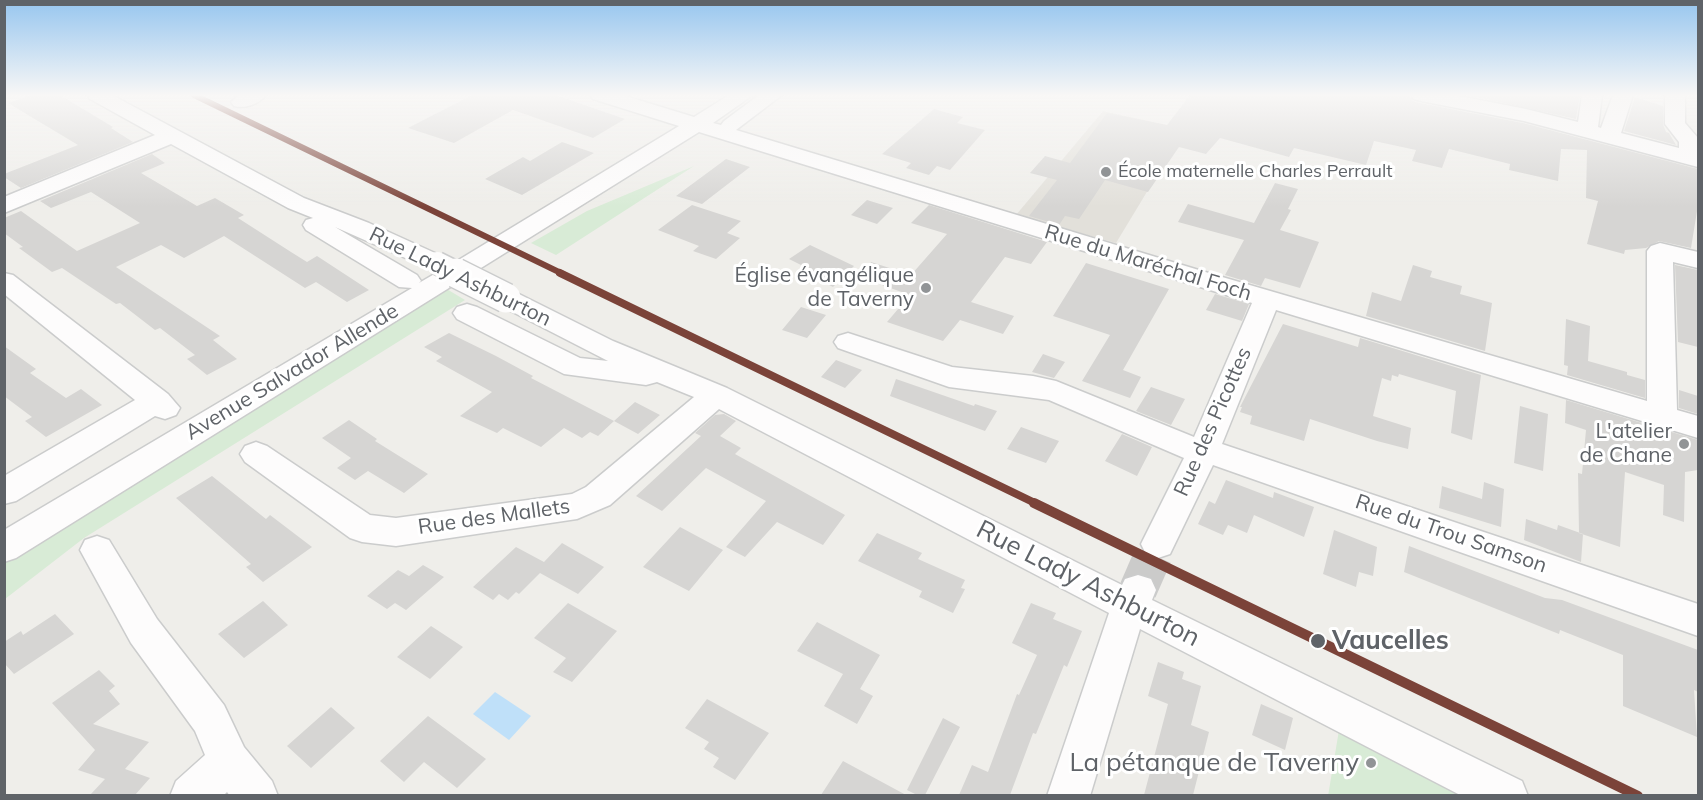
<!DOCTYPE html>
<meta charset="utf-8">
<style>
body{margin:0}
#map{position:relative;width:1703px;height:800px;overflow:hidden;background:#efeeea;font-family:Mulish,sans-serif}
canvas{display:block}
.frame{position:absolute;inset:0;border:6px solid #5f6368;pointer-events:none}
</style>
<div id="map">
<canvas width="1703" height="800"></canvas>
<div class="frame"></div>
</div>
<script>
const context = document.querySelector('canvas').getContext('2d');
context.lineJoin = 'round';
function paint(path, color) { context.fillStyle = color; context.fill(path, 'evenodd'); }
function trace(path, color, width, dash) { context.strokeStyle = color; context.lineWidth = width; context.lineCap = dash ? 'butt' : 'round'; context.setLineDash(dash || []); context.stroke(path); }
function label(font, color, halo, rows, align = 'center') {
  context.font = font + ' Mulish,sans-serif'; context.lineWidth = 6; context.setLineDash([]); context.textBaseline = 'middle'; context.strokeStyle = halo; context.fillStyle = color; for (const [text, x, y, turn = 0] of rows) {
    context.save(); context.translate(x, y); context.rotate((+turn || 0) * Math.PI / 180); context.textAlign = isNaN(turn) ? turn : align; if (halo) context.strokeText(text, 0, 0); context.fillText(text, 0, 0); context.restore();
  }
}
const education = new Path2D(`
 M1103,111L1185,129L1116,243L1016,215Z`);
const green = new Path2D(`
 M694,166L556,255L531,243L587,211Z
 M445,288L465,300L84,538L5,599V560Z
 M1339,730L1479,796H1328Z`);
const water = new Path2D(`
 M495,692L531,716L509,740L473,714Z`);
const building = new Path2D(`
 M32,95H60L113,127L111,128L133,142L21,188L4,177V174L78,145L8,103Z
 M472,95H556L625,119L593,138L513,110L454,143L408,128Z
 M1190,95H1409L1413,101L1420,103L1523,123L1698,169V205L1691,248L1659,241L1646,248L1625,250L1624,254L1587,244L1598,201L1586,198L1587,150L1561,149L1558,181L1509,170L1510,164L1449,149L1442,168L1412,161L1416,150L1374,141L1366,165L1294,148L1289,157L1220,138L1206,154L1179,147L1148,192L1105,180L1079,219L1065,216L1059,225L1029,216L1057,180L1030,173L1045,156L1070,163L1107,113L1167,125Z
 M1467,95H1580L1576,119Z
 M1635,97L1663,106V124L1666,132L1669,133L1676,145L1624,131Z
 M934,109L963,117L957,123L985,130L950,170L937,166L929,175L906,168L911,163L882,154Z
 M562,142L594,153L522,195L485,179L523,157L530,161Z
 M152,154L165,163L141,173L197,206L215,198L244,215L238,218L291,252L307,262L317,256L369,290L347,302L316,282L305,288L224,236L184,258L161,245L116,267L220,336L213,340L237,359L207,375L187,359L195,355L160,328L155,330L120,303L116,304L62,268L52,272L19,248L23,247L4,233V218L21,211L77,251L140,223L91,192L51,208L40,201Z
 M726,159L750,167L702,204L676,196Z
 M1275,183L1298,189L1288,209L1291,210L1280,230L1319,242L1300,288L1265,278L1261,286L1225,275L1244,240L1178,222L1188,204L1254,223Z
 M867,200L893,208L877,224L851,215Z
 M692,205L741,221L727,233L740,238L716,259L693,251L699,246L658,230Z
 M929,205L1047,242L1031,264L1005,257L971,302L1014,316L1003,334L960,320L943,341L887,322L910,295L865,279L871,262L911,275L947,234L911,223Z
 M810,245L854,266L833,287L803,271L807,268L789,259Z
 M1086,263L1169,289L1123,370L1141,377L1130,398L1082,381L1110,335L1053,316Z
 M1413,265L1432,271L1430,277L1462,286L1460,294L1492,303L1485,351L1366,316L1372,292L1401,301Z
 M1675,265L1698,270V347L1678,342Z
 M1215,294L1249,304L1242,321L1206,310Z
 M801,307L826,315L807,338L782,330Z
 M1566,319L1590,326L1588,361L1627,372V375L1645,380V398L1567,375L1568,366L1564,365Z
 M1283,324L1358,347L1360,338L1481,375L1472,440L1451,433L1456,391L1399,374L1398,377L1392,375L1391,381L1382,378L1373,416L1411,428L1408,449L1377,441L1310,419L1304,441L1250,424L1252,416L1240,412L1242,407H1240Z
 M449,333L496,356L533,376L531,378L614,421L598,436L590,432L582,438L564,428L541,447L503,428L497,433L460,416L492,392L436,361L442,357L424,347Z
 M4,346L36,369L30,373L66,398L81,389L102,405L46,437L25,421L32,417L4,396Z
 M1043,354L1065,362L1054,378L1032,372Z
 M836,360L862,370L845,388L821,377Z
 M896,379L974,406L975,404L997,411L985,431L890,396Z
 M1151,387L1185,399L1171,425L1136,411Z
 M1679,390L1698,396V414L1679,408Z
 M1566,400L1698,440V470L1685,472L1684,522L1663,515L1664,485L1625,472L1620,547L1579,533L1578,473L1582,474L1586,430L1565,423Z
 M635,402L660,415L638,434L614,421Z
 M1520,406L1548,414L1543,471L1514,463Z
 M724,414L736,421L720,436L741,448L735,454L845,515L823,545L777,522L745,557L726,547L766,501L706,468L662,511L636,496L701,436L695,433L715,415Z
 M349,420L377,439L375,441L428,474L404,493L368,471L355,480L337,468L351,458L322,438Z
 M1021,427L1059,441L1046,463L1007,449Z
 M1122,434L1152,447L1137,476L1105,461Z
 M212,476L266,519L270,515L312,547L263,582L246,567L251,564L176,498Z
 M1226,480L1273,498L1274,492L1314,507L1304,537L1254,515L1247,533L1228,525L1223,535L1198,524L1209,501L1215,504Z
 M1484,482L1504,489L1501,527L1439,508L1442,486L1482,499Z
 M1526,519L1557,530L1558,525L1583,534L1581,562L1524,540Z
 M680,527L723,550L689,591L643,567Z
 M1334,530L1377,547L1373,576L1359,572L1356,587L1323,574Z
 M877,533L922,553L918,559L965,580L961,588L965,589L953,613L919,597L922,591L858,561Z
 M562,543L604,567L578,594L540,573L519,594L516,592L508,600L499,594L493,600L473,587L516,547L544,562Z
 M1409,546L1545,598L1562,600L1698,650V692L1694,690L1697,737L1623,706V655L1560,630L1559,634L1404,572Z
 M423,565L444,577L406,610L395,603L387,609L367,596L398,570L409,576Z
 M263,601L288,625L244,658L218,634Z
 M568,603L617,631L572,682L553,672L566,658L534,638Z
 M1031,603L1056,613L1053,619L1082,631L1067,667L1064,665L1036,734L1033,733L1010,795H959L972,765L988,772L1017,694L1019,695L1037,655L1012,643Z
 M55,614L74,634L14,674L4,663V642L21,631L23,635Z
 M817,622L880,655L860,689L873,696L857,724L824,706L843,674L797,651Z
 M431,626L463,647L430,679L397,657Z
 M1158,662L1184,672L1182,679L1201,686L1191,725L1209,732L1193,795H1144L1168,704L1148,696Z
 M99,670L115,686L109,691L120,704L93,724L149,742L125,769L150,778L135,795H90L105,779L78,770L95,750L52,703Z
 M707,699L769,733L735,780L713,767L719,758L704,749L709,742L685,728Z
 M1261,704L1293,718L1285,750L1252,735Z
 M331,707L355,728L311,768L287,746Z
 M428,716L486,759L457,788L424,762L404,782L380,761Z
 M943,718L960,727L925,795H917L907,790Z
 M843,761L906,795H821Z`);
const minorTunnel = new Path2D(`
 M1138,590L1158,544`);
const minor = new Path2D(`
 M87,95H112L304,198L369,223L446,258L450,263L447,267L679,126L593,99L590,95H622L694,117L729,95H753L713,123L721,125L724,121L759,95H782L736,130L1212,274L1647,401V251L1651,246L1660,243L1698,252V268L1673,262L1677,410L1698,416V438L1276,310L1222,444L1698,604V636L1213,465L1170,554L1158,558L1146,554L1141,544L1184,458L1049,400L949,387L838,348L834,342L838,336L848,333L952,367L1033,376L1056,381L1194,437L1252,303L699,132L16,558L4,562V530L412,288L399,287L306,230L303,225L306,220L313,218L288,208L171,144L4,213V197L155,135L90,99ZM335,227L428,268L437,271L443,269L419,283L421,281L417,275Z
 M239,95H266C259,104 245,109 234,106L231,102Z
 M1411,95H1454L1526,109L1578,122L1582,95H1602L1598,127L1601,128L1613,95H1633L1621,133L1679,148V142L1665,124V95H1685V123L1698,138V167L1524,121L1421,101L1414,99Z
 M4,273L13,275L168,394L180,408L176,415L165,419L155,416L16,501L4,504V476L135,400L4,294Z
 M506,290L515,292L613,341L727,388L1122,585L1125,579L1138,575L1151,579L1156,590L1152,600L1522,781L1528,796H1462L1140,629L1090,796H1047L1109,613L719,409L610,505L577,519L396,546L362,542L350,538L245,462L240,454L245,446L256,442L267,446L370,515L396,518L572,494L586,487L694,397L657,382L646,385L564,374L457,319L453,313L457,307L467,304L477,307L580,358L608,361L497,304L493,298L497,292Z
 M97,536L109,540L157,619L224,705L244,747L272,781L278,796H230L227,792L223,796H170L176,781L205,755L195,731L131,643L80,550L85,540Z`);
const minorBridgeFar1 = new Path2D(`
 M437,263L459,274`);
const minorBridge = new Path2D(`
 M456,273L506,298`);
const rail1Far2 = new Path2D(`
 M194,95L563,274`);
const rail1Far1 = new Path2D(`
 M560,273L1037,504`);
const rail1 = new Path2D(`
 M1034,503L1638,796`);
const markers = [
 [1106,172,6,"#919496"],
 [926,288,6,"#919496"],
 [1684,444,6,"#919496"],
 [1318,641,8,"#5f6368"],
 [1371,763,6,"#919496"]
];
const farPoinames = [
 ["École maternelle Charles Perrault",1118,172]
];
const streetNames = [
 ["Rue du Maréchal Foch",1148,263,17],
 ["Rue Lady Ashburton",460,277,26],
 ["Avenue Salvador Allende",292,372,-31],
 ["Rue des Picottes",1213,422,-66],
 ["Rue des Mallets",494,517,-8],
 ["Rue du Trou Samson",1451,534,19]
];
const poiNames = [
 ["Église évangélique",914,276],
 ["de Taverny",914,300],
 ["L'atelier",1672,432],
 ["de Chane",1672,456]
];
const nearStreetnames = [
 ["Rue Lady Ashburton",1088,584,27]
];
const nearStopnames = [
 ["Vaucelles",1332,641]
];
const nearPoinames = [
 ["La pétanque de Taverny",1359,763]
];
paint(education, '#e2e0da');
paint(green, '#d8ebd6');
paint(water, '#bfe0f9');
paint(building, '#d6d5d3');
trace(minorTunnel, '#cbcbca', 38, [38, 19]);
trace(minor, '#cbcccc', 3);
paint(minor, '#fdfcfc');
trace(minorBridgeFar1, '#cbcccc', 25, []);
trace(minorBridge, '#cbcccc', 32, []);
trace(minorBridgeFar1, '#fdfcfc', 22);
trace(minorBridge, '#fdfcfc', 29);
trace(rail1Far2, '#7b4339', 6);
trace(rail1Far1, '#7b4339', 8);
trace(rail1, '#7b4339', 10);
const sky = context.createLinearGradient(0, 0, 0, 207);
sky.addColorStop(0, '#97c6ef');
sky.addColorStop(0.46, '#f8f7f6');
sky.addColorStop(1, '#f8f7f600');
context.fillStyle = sky;
context.fillRect(0, 0, 1703, 207);
for (const [x, y, r, color] of markers) { const dot = new Path2D(); dot.arc(x, y, r, 0, 2 * Math.PI); context.fillStyle = color; context.fill(dot); trace(dot, '#fff', 2); }
label('18px', '#5f6368', '#fff', farPoinames, 'left');
label('21px', '#5f6368', '#fff', streetNames);
label('21px', '#5f6368', '#fff', poiNames, 'right');
label('26px', '#5f6368', '#fff', nearStreetnames);
label('bold 26px', '#5f6368', '#fff', nearStopnames, 'left');
label('26px', '#5f6368', '#fff', nearPoinames, 'right');
</script>
